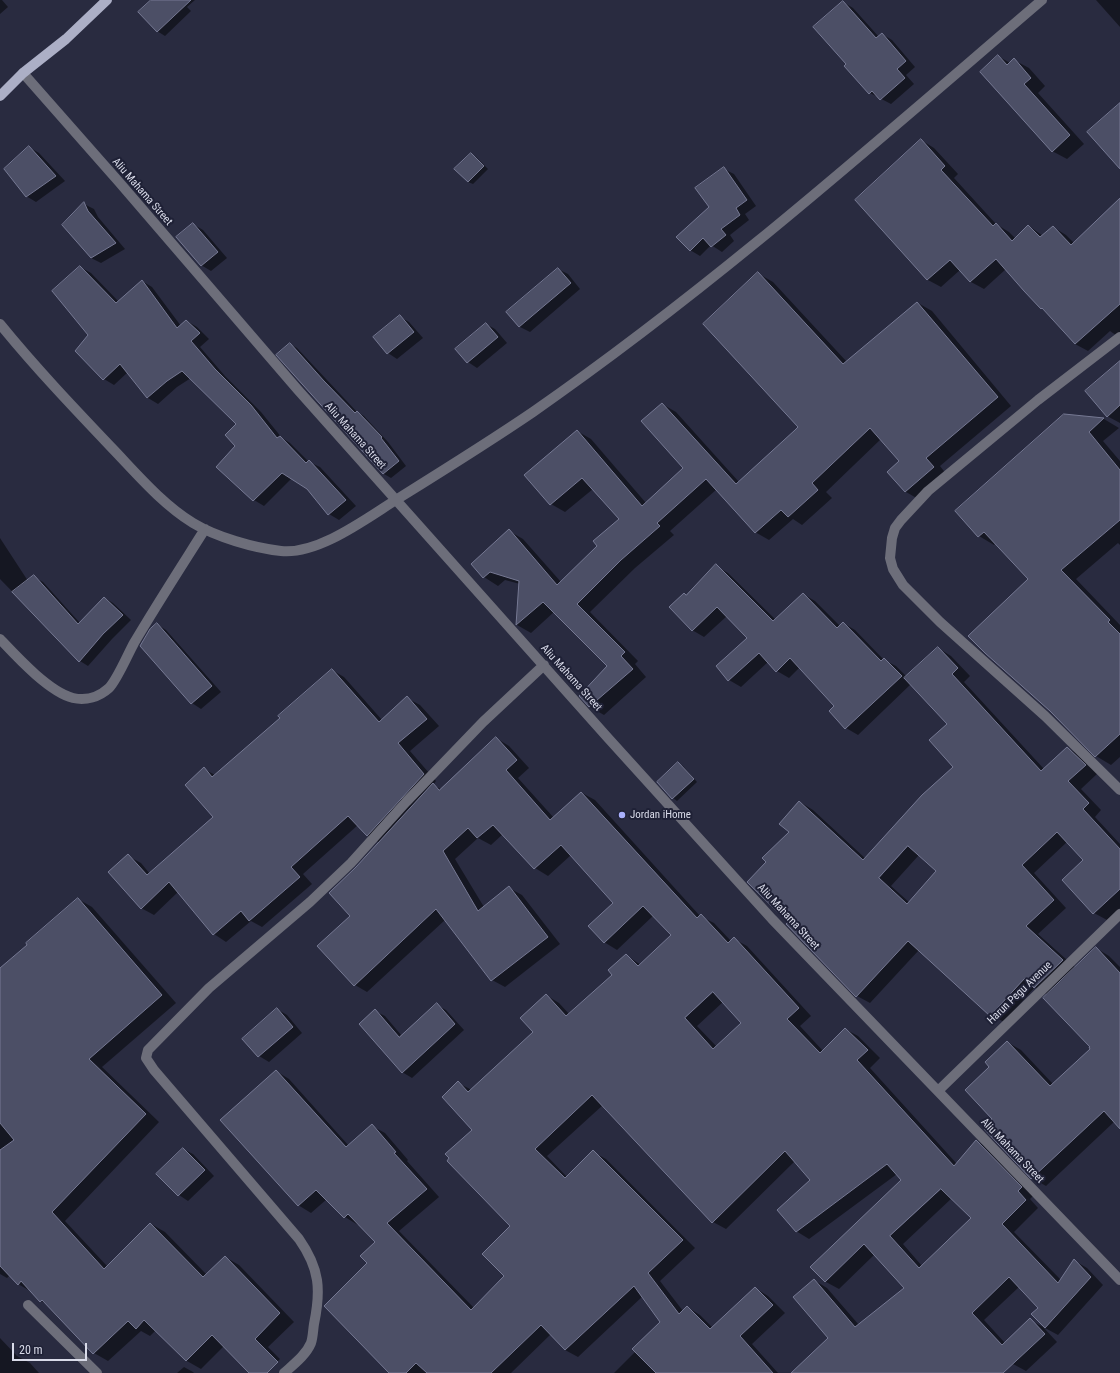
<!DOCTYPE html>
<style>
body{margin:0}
#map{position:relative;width:1120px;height:1373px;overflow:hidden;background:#292b40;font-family:"Roboto Condensed",sans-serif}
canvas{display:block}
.scale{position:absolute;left:12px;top:1343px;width:75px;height:18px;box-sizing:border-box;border:2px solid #d9dbe9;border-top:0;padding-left:5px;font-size:12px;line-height:14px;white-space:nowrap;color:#d9dbe9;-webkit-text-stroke:3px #1f2136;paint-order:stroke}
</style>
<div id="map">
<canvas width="1120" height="1373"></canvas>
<div class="scale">20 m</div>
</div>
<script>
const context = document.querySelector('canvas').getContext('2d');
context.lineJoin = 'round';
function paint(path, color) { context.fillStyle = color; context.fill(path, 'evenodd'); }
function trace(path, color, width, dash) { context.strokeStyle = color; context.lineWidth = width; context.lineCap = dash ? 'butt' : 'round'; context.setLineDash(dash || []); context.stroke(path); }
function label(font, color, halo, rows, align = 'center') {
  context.font = font + ' "Roboto Condensed",sans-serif'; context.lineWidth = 4; context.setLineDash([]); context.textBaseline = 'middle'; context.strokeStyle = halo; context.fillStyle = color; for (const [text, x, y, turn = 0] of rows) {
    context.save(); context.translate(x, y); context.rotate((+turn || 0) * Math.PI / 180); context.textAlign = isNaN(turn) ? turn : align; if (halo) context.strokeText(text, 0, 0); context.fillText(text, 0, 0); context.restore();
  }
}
const shadow = new Path2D(`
 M0,0H2L8,7L0,14Z
 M153,0H195L187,7L191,11L165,36L157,31Z
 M1096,0H1120V27Z
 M843,2L853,8L879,37L882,34L892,40L915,67L906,75L914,84L891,104L870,93Z
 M998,56L1010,63L1014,60L1029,68L1045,86L1038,93L1084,144L1067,159L1052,151Z
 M921,140L934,148L958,174L954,178L996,224L1009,232L1016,239L1029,226L1043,236L1053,227L1066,235L1074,243L1120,200V338L1110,331L1088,351L1075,344L1006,269L984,289L971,282L960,270L941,287L928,280L856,200Z
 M29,147L39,153L65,181L36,202L26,196Z
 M471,154L476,157L488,169L473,184L468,182Z
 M724,169L734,174L756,206L745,214L749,220L730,235L734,241L722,252L711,245L700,256L690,250L710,207Z
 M84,204L94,209L98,217L125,249L101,263L91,258Z
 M193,224L203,230L227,258L211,271L201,265Z
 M80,267L91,273L119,302L142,281L152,287L181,326L187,321L197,327L209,339L200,347L225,376L261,412L282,438L290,443L309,462L320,467L356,506L339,520L329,514L307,488L292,478L264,506L254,500L217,467L237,446V424L191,378L177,387L158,404L148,398L128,372L114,385L104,379L76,351L90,335Z
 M558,269L568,274L580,289L530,332L520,327L507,312Z
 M759,274L773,282L847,362L918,303L932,311L1011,406L940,466L947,475L920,500L906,492L888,472L900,461L881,439L826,492L832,498L802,525L793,519L769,540L755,532L717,489L670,531L674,535L635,568L590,612L638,661L635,664L646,677L604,715L590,707L581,696L608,666L554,612L531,633L517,625L520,584L505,580L498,586L484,577L472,564L509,531L523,539L561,582L599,546L620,519L593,489L565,512L551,504L526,475L577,431L591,439L646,503L685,468L662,404L676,412L739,482L800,427Z
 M400,317L409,322L423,338L397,359L388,353L375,338Z
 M486,324L495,329L507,343L477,368L468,362Z
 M290,344L297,348L357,412L364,416L388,442L406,466L391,478L384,474L278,355Z
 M1120,363V423L1107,416Z
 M1065,415L1104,419L1119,428L1103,441L1120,461V545L1118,543L1076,579L1120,625V757L1111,765L1096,756L1029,579L996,543L994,545L979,536Z
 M0,538L28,581L34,577L43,582L80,623L105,598L113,603L131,620L112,639L88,666L80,661L0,579Z
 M716,566L728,573L776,620L803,594L815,601L840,626L843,623L855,630L884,660L896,666L907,677L938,648L951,656L970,676L964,682L1044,769L1067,748L1080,755L1098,773L1081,789L1101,810L1095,817L1120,844V908L1107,920L1094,913L1084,860L1067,842L1034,873L1066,908L1038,934L1076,968L1096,948L1109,956L1120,967V1126L1115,1121L1046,1186L1032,1178L994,1119L990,1067L1007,1042L1021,1050L1053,1084L1092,1049L1048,995L1035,987L1004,1022L991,1015L919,950L870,1003L857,996L789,922L768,862L790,832L800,802L813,810L866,859L954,767L948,724L911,684L858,735L846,728L830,711L836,706L800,667L789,678L777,671L768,662L741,687L729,680L749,638L727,616L704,637L692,630L686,596ZM919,855L937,871L910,903L891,886Z
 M157,624L166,630L221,692L201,709L192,703L141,645Z
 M332,670L344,677L382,720L407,698L420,705L439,726L410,751L436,781L433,785L441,789L496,738L509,746L529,768L518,778L554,818L582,793L595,800L700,916L714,923L731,941L734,939L747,946L811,1016L800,1026L823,1051L845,1029L858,1036L880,1058L870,1068L957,1164L976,1141L989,1148L1034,1195L1030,1199L1038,1208L1014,1232L1061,1280L1075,1261L1087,1268L1103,1285L1058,1335L1045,1328L1039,1308L1019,1287L984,1320L1005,1343L1030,1320L1043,1327L1057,1342L1026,1371L1013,1364L1000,1373H793L830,1338L814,1280L827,1288L859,1325L906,1288L875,1254L839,1289L826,1282L812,1267L902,1180L897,1174L809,1239L796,1231L812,1181L795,1161L726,1229L713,1222L603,1105L547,1156L567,1177L593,1152L606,1159L695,1248L660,1281L683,1311L687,1307L700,1315L713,1328L755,1288L768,1296L785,1313L752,1344L778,1373H614L635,1352L632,1350L661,1322L643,1296L578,1357L565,1350L551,1334L511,1373H390L368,1263L376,1242L359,1224L358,1225L345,1217L327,1199L311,1213L298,1205L276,1071L289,1079L349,1146L372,1126L385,1133L408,1160L407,1161L439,1197L399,1231L474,1308L506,1276L511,1226L473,1130L458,1083L472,1090L535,1032L546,995L559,1003L570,1015L614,975L626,955L641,965L673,935L654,915L617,950L604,942L614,903L571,855L548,876L535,868L503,834L491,845L478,838L455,859L484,907L509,888L522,895L560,944L505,987L492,980L445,920L367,992L355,985L351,916L357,868L380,843L367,835L358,825L303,874L312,884L262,927L251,921L226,942L214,934L178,892L154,915L141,908L128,856L141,863L150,874L215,818L204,769L215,775L281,718ZM723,1002L743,1023L717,1047L697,1026ZM952,1198L972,1218L922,1266L903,1244Z
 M678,763L683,766L697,782L677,801L673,798Z
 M78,899L92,907L176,1003L102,1067L159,1122L65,1221L107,1266L151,1224L165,1232L207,1275L225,1257L239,1265L294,1322L268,1347L280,1359L266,1373H253L224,1346L201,1369L187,1361L156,1330L150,1336L141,1331L108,1361L94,1353L50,1306L41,1301L32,1292L18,1284L10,1275L7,1278L0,1274V970Z
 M437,1005L446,1010L464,1030L412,1078L402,1072L375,1011L385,1016L402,1036Z
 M277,1009L287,1015L302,1033L269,1062L259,1056L244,1039Z
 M183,1149L193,1154L214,1176L188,1201L179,1195L158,1174Z
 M0,1338L17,1356L30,1363L39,1373H0Z
 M184,1367L193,1372L194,1373H177Z`);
const building = new Path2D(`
 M151,0H191L157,32L138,12Z
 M843,1L876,38L882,33L906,61L897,69L905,78L880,100L872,91L869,94L844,66L846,64L813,27Z
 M998,55L1007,65L1014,58L1031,78L1024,84L1070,135L1052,152L980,72Z
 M1120,103V169L1087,132Z
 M921,139L945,166L941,170L993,226L996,223L1012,241L1028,225L1040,237L1053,226L1071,245L1120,198V304L1075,344L1042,308L1041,309L1024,291L996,259L970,282L950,260L927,280L855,200Z
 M29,146L56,176L26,197L4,169Z
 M471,153L484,166L468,182L454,169Z
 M724,167L747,200L736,208L740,215L721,229L726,235L711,247L703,238L690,251L676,237L709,207L695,188Z
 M84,202L88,211L116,243L91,258L62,225Z
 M193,223L218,252L201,266L176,237Z
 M80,266L116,303L142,280L177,328L186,320L200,333L191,341L215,369L251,405L277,438L280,436L306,463L309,460L346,500L328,515L307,489L282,473L253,501L216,467L235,446L225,435L236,424L182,371L167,381L147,398L120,364L103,380L75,351L88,335L52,291Z
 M558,268L571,283L519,327L506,312Z
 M758,272L843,364L917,302L998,397L926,458L934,467L905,492L887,472L899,461L870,428L812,483L818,490L788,517L781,510L755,533L706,479L657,523L660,526L621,560L577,604L625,652L621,656L633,669L589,707L579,696L607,666L543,602L516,625L519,581L490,572L483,578L471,564L509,529L557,585L597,546L593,541L619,519L582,478L550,505L524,475L577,430L642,506L683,468L641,421L662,403L736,484L795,430L798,427L703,324Z
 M400,315L414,332L387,354L373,337Z
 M486,323L498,337L467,363L455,349Z
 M290,343L324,381L355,413L357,411L382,437L381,438L399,461L383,474L276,355Z
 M1120,361V405L1107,417L1085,391Z
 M1064,414L1104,418L1089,432L1120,470V520L1061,570L1110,620L1108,622L1120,634V734L1095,757L1050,711L985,653L968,636L1028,579L984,532L978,537L955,511Z
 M716,564L773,621L803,593L837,628L843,622L881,661L884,658L902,676L845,729L829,711L834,706L790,658L776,672L759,653L728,681L716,666L747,638L717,607L692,631L669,607L684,593L686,595Z
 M34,575L78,624L104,597L123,615L103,634L79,662L12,592Z
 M157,623L212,686L191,704L140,646L150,629Z
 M938,647L958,668L952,674L1041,771L1067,747L1086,765L1068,781L1089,803L1083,809L1120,849V889L1093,914L1062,880L1083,860L1057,832L1022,865L1054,900L1026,926L1063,960L1034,988L1025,978L990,1016L908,941L856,997L786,924L788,922L747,882L766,862L762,858L789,832L779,824L799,801L863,860L922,795L953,767L929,740L947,724L904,678ZM908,846L936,871L907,904L879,878Z
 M332,669L379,722L407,696L427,719L398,743L424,774L367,836L348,816L291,867L300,877L249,921L241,911L213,935L169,882L141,909L108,872L128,854L147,875L213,817L185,785L204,767L212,777L280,718L278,716Z
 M496,737L517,760L506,770L550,820L581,792L697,918L701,914L728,943L734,937L799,1008L787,1019L820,1053L845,1028L868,1050L857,1060L954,1166L976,1140L1022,1187L1018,1191L1026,1200L1002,1224L1058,1283L1074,1259L1091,1277L1045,1328L1031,1314L1038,1308L1009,1277L972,1313L1002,1345L1030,1318L1045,1334L1003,1373H791L828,1338L793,1297L814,1279L855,1327L904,1288L864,1244L825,1282L810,1267L901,1180L887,1164L796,1232L777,1210L810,1180L785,1151L712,1223L592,1095L535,1149L565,1178L593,1150L683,1240L648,1273L679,1314L687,1306L710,1329L755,1287L773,1305L740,1336L773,1373H656L632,1349L660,1322L634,1286L565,1350L541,1325L491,1373H427L416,1363L406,1373H389L324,1306L367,1263L360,1256L375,1242L348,1214L344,1218L316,1190L298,1206L220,1120L276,1070L346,1147L372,1124L396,1152L394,1153L427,1189L387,1223L471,1310L504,1276L482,1254L510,1226L447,1161L449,1158L445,1154L472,1130L442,1097L458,1081L468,1092L533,1032L520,1018L546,994L566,1016L612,975L608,970L626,954L638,966L671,935L643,906L604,943L588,926L613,903L561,845L534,869L493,825L477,838L468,828L443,851L478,911L509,886L548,937L491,981L436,909L354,986L317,946L350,916L329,893L356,867L433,783L439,790ZM713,992L741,1023L713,1049L685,1018ZM941,1189L971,1218L919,1268L890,1236Z
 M678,762L694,779L672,799L657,782Z
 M78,898L162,995L89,1059L146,1114L52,1212L104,1269L150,1223L203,1277L225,1256L280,1313L255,1339L278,1362L267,1373H249L212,1335L186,1361L144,1320L136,1329L128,1321L93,1354L42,1300L40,1302L21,1281L18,1285L0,1266V1150L14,1140L0,1123V968L27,945L26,943Z
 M1096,947L1120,973V1129L1104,1111L1031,1179L984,1129L992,1119L965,1090L989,1067L985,1062L1007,1041L1050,1086L1090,1049L1089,1047H1090L1043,998Z
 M437,1003L455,1024L402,1073L359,1024L375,1009L399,1037Z
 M277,1008L293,1027L258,1057L242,1039Z
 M183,1148L205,1170L178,1196L156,1174Z`);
const minor = new Path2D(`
 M23,73L119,182L298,390L608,738L772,919L1120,1280
 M0,324C35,367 73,407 111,447C137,474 161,503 193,523C216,537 254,548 281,551C319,555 368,517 399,498C444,470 489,442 533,412C713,287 876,142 1042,0
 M1120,337L1038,400L928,491L901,520L895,528L892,538L890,558L893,569L903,585L940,622L1045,716L1120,790
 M0,639C17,657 49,692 73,698C86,701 99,697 109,688C117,680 128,654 134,643C157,604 181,567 205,529
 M938,1091L1120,914
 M28,1305L97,1373
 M284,1373C294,1364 306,1355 311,1343C313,1337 313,1330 314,1324C321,1290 320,1269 299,1239L154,1070L146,1058L148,1050L209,988L310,902L351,863L406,802L483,722L544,665`);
const major = new Path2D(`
 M0,96L23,73L66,39L107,0`);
const markers = [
 [622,815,4,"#a9b0fc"]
];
const streetNames = [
 ["Aliu Mahama Street",142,192,49],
 ["Aliu Mahama Street",355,436,48],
 ["Aliu Mahama Street",571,678,48],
 ["Aliu Mahama Street",788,917,47],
 ["Harun Pegu Avenue",1020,993,-44],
 ["Aliu Mahama Street",1012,1151,46]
];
const poiNames = [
 ["Jordan iHome",630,815]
];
paint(shadow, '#0007');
paint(building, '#4c4f66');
trace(building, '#767993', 1);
trace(minor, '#6d6e7a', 10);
trace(major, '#acafc6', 10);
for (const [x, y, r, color] of markers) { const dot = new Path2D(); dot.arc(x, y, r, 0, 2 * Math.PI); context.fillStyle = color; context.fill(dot); trace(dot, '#1f2136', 1.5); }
label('11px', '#d9dbe9', '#1f2136', streetNames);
label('11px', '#d9dbe9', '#1f2136', poiNames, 'left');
</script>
